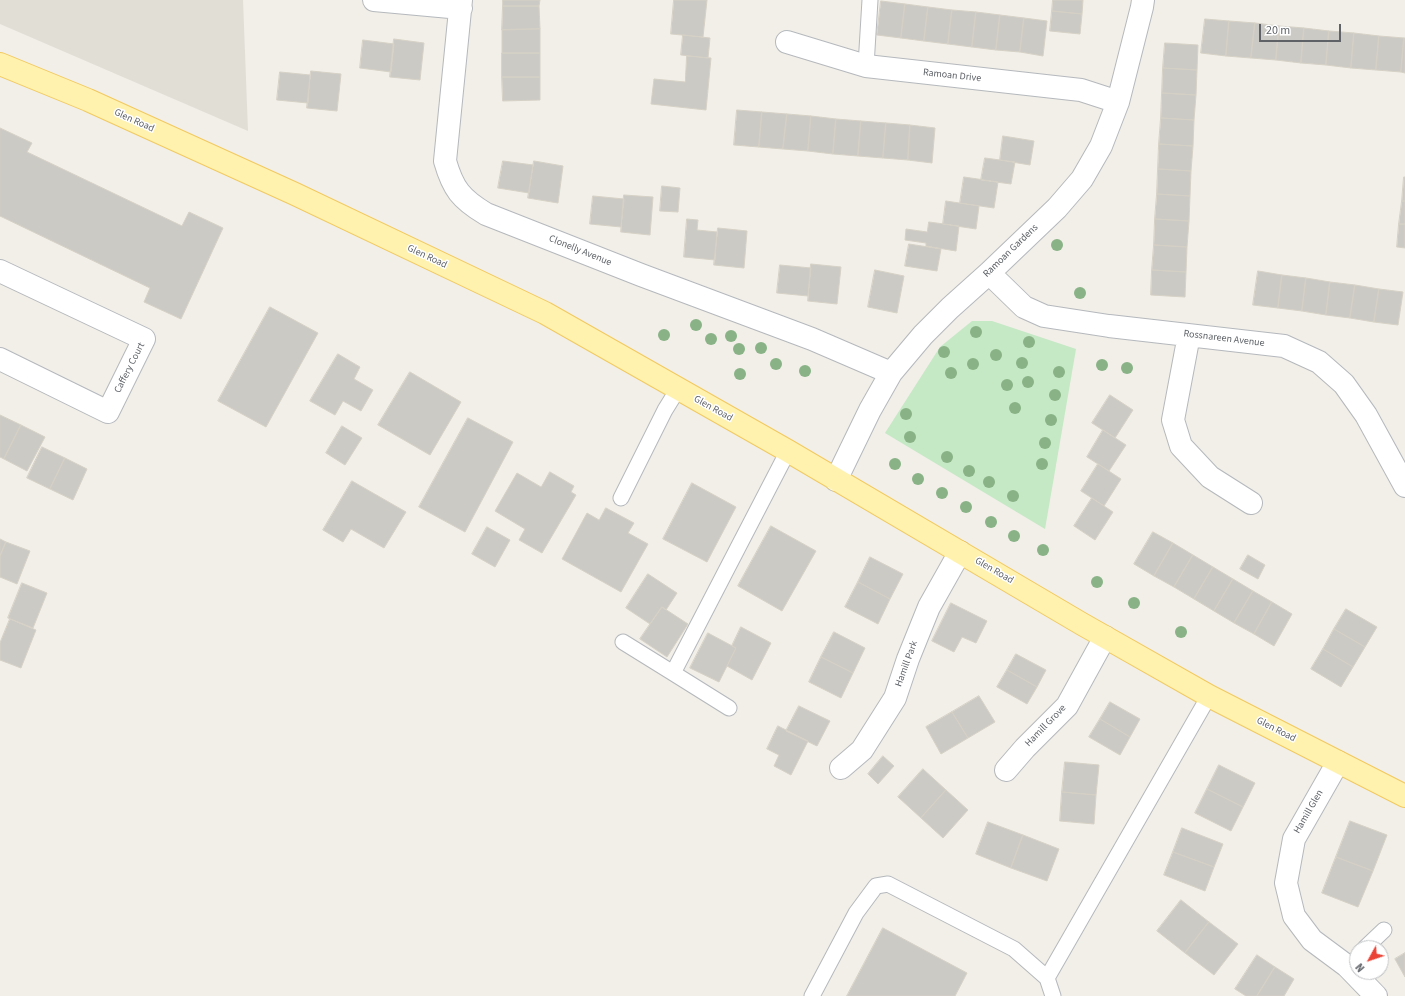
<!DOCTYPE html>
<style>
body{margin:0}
#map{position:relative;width:1405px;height:996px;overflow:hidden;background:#f1efe8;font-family:"Source Sans 3",sans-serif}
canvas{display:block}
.north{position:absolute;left:1349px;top:940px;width:40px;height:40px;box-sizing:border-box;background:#fff;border:1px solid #bfc1c3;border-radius:50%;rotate:230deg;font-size:11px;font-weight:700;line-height:16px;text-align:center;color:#5f6368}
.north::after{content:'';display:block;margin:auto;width:14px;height:18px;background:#ea4335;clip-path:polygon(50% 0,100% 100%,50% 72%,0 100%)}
.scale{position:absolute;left:1259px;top:24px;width:82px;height:18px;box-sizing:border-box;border:2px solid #5f6368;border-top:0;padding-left:5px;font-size:12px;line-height:14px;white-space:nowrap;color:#5f6368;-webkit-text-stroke:3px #fff;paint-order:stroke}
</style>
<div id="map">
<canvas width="1405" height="996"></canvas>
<div class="north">N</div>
<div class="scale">20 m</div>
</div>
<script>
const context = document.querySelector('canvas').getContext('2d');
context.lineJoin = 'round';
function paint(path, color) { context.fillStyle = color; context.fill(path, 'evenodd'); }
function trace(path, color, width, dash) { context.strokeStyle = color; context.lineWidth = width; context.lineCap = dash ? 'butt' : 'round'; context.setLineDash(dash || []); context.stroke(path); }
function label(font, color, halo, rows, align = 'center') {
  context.font = font + ' "Source Sans 3",sans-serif'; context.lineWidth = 3; context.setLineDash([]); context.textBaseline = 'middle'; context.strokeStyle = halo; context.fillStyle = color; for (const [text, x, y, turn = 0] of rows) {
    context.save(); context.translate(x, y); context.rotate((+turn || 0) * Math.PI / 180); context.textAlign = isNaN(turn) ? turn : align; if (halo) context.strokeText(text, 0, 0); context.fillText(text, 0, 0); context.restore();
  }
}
const education = new Path2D(`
 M0,0H243L248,131L0,24Z`);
const green = new Path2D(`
 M972,321H992L1076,349L1045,529L885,433L940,347Z`);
const building = new Path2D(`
 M503,0H540L539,6H503Z
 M674,0H707L703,37L671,34Z
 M1053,0H1083L1082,14L1052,11Z
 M881,1L905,4L901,38L877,35Z
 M905,4L928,7L924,41L901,38Z
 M503,6H539L540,29L502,30Z
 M928,7L952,10L948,44L924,41Z
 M952,10L976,12L972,47L948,44Z
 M1052,11L1082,14L1080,34L1050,31Z
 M976,12L1000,15L996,50L972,47Z
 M1000,15L1024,18L1020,52L996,50Z
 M1024,18L1047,21L1043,56L1020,52Z
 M1205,19L1229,21L1226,56L1201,53Z
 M1229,21L1255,23L1251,58L1226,56Z
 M1255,23L1279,26L1276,60L1251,58Z
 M1279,26L1304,28L1301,63L1276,60Z
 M1304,28L1329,31L1326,65L1301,63Z
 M540,29V53H502V30Z
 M1329,31L1354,33L1351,68L1326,65Z
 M1354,33L1379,36L1376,70L1351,68Z
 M683,35L710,38L708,58L681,55Z
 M1379,36L1404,38L1401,72L1376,70Z
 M1404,38H1405V73L1401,72Z
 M394,39L424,43L420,80L390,77Z
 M363,40L394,44L391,72L360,68Z
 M1165,43L1198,45L1197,70L1163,68Z
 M502,53H540V77H502Z
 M687,56L711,58L706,110L651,104L654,79L685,82Z
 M1163,68L1197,70L1196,95L1162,93Z
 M311,71L341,74L337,111L307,108Z
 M280,72L310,75L308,103L277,100Z
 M502,77H540V100L503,101Z
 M1162,93L1196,95L1194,120L1161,118Z
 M737,110L762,112L759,147L734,145Z
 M762,112L787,114L783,149L759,147Z
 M787,114L811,116L808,151L783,149Z
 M811,116L836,119L833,154L808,151Z
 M1161,118L1194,120L1193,146L1159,144Z
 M836,119L861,121L858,156L833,154Z
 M861,121L886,123L883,158L858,156Z
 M886,123L910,125L908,160L883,158Z
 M910,125L935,128L932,163L908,160Z
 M0,128L32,143L27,152L182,226L189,212L223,228L181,319L144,302L150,288L0,216Z
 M1003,136L1034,141L1030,165L1000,160Z
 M1159,144L1193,146L1191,171L1158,169Z
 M985,158L1015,162L1011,184L981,180Z
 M503,161L533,165L529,193L498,188Z
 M534,161L563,166L558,203L528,198Z
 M1158,169L1191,171L1190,196L1157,194Z
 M964,177L998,182L994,208L960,203Z
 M1404,177H1405V201H1402Z
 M662,186L680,188L678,212L660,211Z
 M1157,194L1190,196L1189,221L1155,219Z
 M624,195L653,197L650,235L621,232Z
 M593,196L624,199L621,227L590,224Z
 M946,201L979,206L976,229L943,224Z
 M1402,201H1405V224H1399Z
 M687,219L698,220L697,230L717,232L715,260L684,257Z
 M1155,219L1189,221L1187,247L1154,245Z
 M929,222L959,226L956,251L926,246V243L905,240L906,229L927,232Z
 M1399,224H1405V248L1397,247Z
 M718,228L747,231L744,268L714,265Z
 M909,244L941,249L937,271L905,266Z
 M1154,245L1187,247L1186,272L1152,270Z
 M811,264L841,267L837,304L808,301Z
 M780,265L811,268L808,296L777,293Z
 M875,270L904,276L897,313L868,307Z
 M1152,270L1186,272L1185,297L1151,295Z
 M1258,271L1282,275L1278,308L1253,305Z
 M1282,275L1306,278L1302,311L1278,308Z
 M1306,278L1330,282L1326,315L1302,311Z
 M1330,282L1355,285L1350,318L1326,315Z
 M1355,285L1379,289L1374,322L1350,318Z
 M1379,289L1403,292L1398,325L1374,322Z
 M270,307L318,333L266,427L218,401Z
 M338,354L360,367L354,379L373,390L361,411L343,401L335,415L310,401Z
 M410,372L461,402L430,455L378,425Z
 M1110,395L1133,410L1115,438L1092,423Z
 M0,415L21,425L4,459L0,457Z
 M468,418L513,442L465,532L419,507Z
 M21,425L45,437L27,471L4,459Z
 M342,426L362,438L345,465L326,453Z
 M1103,430L1126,445L1109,471L1087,457Z
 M42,447L65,458L50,489L27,478Z
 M65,458L87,469L73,500L50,489Z
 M1098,464L1121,479L1104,506L1081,491Z
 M550,472L574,486L571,492L576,495L542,553L519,540L525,529L495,511L517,473L541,487Z
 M352,481L406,512L384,548L351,529L343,542L323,530Z
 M692,483L736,507L707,562L663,539Z
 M1092,498L1113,512L1095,540L1074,526Z
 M606,508L634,523L628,533L648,544L621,592L562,559L587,513L599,520Z
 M771,526L816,551L782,611L738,586Z
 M487,527L510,540L495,567L472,554Z
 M1153,532L1173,543L1154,576L1134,564Z
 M0,539L6,542L0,556Z
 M6,542L30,551L17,584L0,577V556Z
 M1173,543L1193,555L1174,587L1154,576Z
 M1193,555L1213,567L1194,599L1174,587Z
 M1248,555L1265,565L1258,579L1240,569Z
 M870,557L903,574L890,599L858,582Z
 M1213,567L1233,579L1214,611L1194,599Z
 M648,574L677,593L666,610L662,607L650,624L626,608Z
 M1233,579L1253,591L1234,623L1214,611Z
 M858,582L890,599L878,624L845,607Z
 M22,583L47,593L33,628L8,618Z
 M1253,591L1272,602L1254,634L1234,623Z
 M1272,602L1292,614L1274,646L1254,634Z
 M951,603L987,621L976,643L962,637L954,652L932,641Z
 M662,607L688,624L667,657L640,639Z
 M1346,609L1377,627L1365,647L1334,629Z
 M10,619L36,630L21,668L0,660V643Z
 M741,627L771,643L752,680L727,666L736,648L732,646Z
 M1334,629L1365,647L1353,667L1323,649Z
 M834,632L865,648L853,673L821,657Z
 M708,633L736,648L719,682L690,668Z
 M1323,649L1353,667L1341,687L1311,669Z
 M1016,654L1046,670L1037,687L1007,670Z
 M821,657L853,673L841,698L809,682Z
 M1007,670L1037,687L1027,704L997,687Z
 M979,696L995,722L968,738L952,712Z
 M1110,702L1140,719L1130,737L1100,719Z
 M799,706L830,721L817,746L786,731Z
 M952,712L968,738L941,754L926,727Z
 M1100,719L1130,737L1120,755L1089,737Z
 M778,726L808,741L791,775L774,766L779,755L767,749Z
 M883,756L894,766L878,784L868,774Z
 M1065,762L1099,765L1096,795L1062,792Z
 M1219,765L1255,783L1243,807L1207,789Z
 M923,769L946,790L921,818L898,797Z
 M1207,789L1243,807L1231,831L1195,813Z
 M946,790L968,810L943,838L921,818Z
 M1062,792L1096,795L1094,824L1060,821Z
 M1350,821L1387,835L1373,871L1336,857Z
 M988,822L1023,835L1011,868L976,854Z
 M1182,828L1223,844L1214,867L1173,852Z
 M1023,835L1059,849L1047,881L1011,868Z
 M1173,852L1214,867L1205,891L1164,875Z
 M1336,857L1373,871L1358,907L1322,893Z
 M1181,900L1209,922L1185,953L1157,931Z
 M1209,922L1238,944L1214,975L1185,953Z
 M883,928L967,973L955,996H847Z
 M1405,953V977L1395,959Z
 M1257,955L1275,967L1257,996H1246L1235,989Z
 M1275,967L1294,979L1284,996H1257Z`);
const service = new Path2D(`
 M866,66L870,0
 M621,498L665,410L678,389
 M623,642L673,673L788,451
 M673,673L729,708
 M1365,948L1384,930
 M1047,978L1209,696
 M812,996L856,913L876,886L888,884L1014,949L1047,978L1053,996`);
const minor = new Path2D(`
 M374,0L461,8
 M461,0L445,161C453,189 461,199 486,214L641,275L812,339L891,373
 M787,42L866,66L1081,90L1118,102
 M0,271L144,339L108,412L0,359
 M989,273L1024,307L1044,316L1109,326L1284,346L1319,362L1344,384L1366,415L1405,486
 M1189,335L1173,420L1181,446L1210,477L1251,503
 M836,480L870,410L891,373L923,335L950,308L989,273L1057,208L1082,179L1101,146L1118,102L1142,7L1143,0
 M1338,762L1294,839L1286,883L1294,916L1312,940L1347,966L1376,996
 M841,768L862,750L895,698L908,659L929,607L960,552
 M1006,770L1025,748L1067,706L1105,637`);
const primary = new Path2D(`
 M0,64L88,100L295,194L545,313L788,451L1082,624L1209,696L1405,796`);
const trees = [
 [1057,245],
 [1080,293],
 [696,325],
 [976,332],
 [664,335],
 [731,336],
 [711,339],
 [1029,342],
 [761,348],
 [739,349],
 [944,352],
 [996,355],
 [1022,363],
 [776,364],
 [973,364],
 [1102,365],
 [1127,368],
 [805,371],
 [1059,372],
 [951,373],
 [740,374],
 [1028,382],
 [1007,385],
 [1055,395],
 [1015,408],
 [906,414],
 [1051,420],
 [910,437],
 [1045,443],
 [947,457],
 [895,464],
 [1042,464],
 [969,471],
 [918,479],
 [989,482],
 [942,493],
 [1013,496],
 [966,507],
 [991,522],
 [1014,536],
 [1043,550],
 [1097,582],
 [1134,603],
 [1181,632]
];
const streetNames = [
 ["Ramoan Drive",952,76,6],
 ["Glen Road",134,121,24],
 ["Clonelly Avenue",580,251,22],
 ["Ramoan Gardens",1011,251,-44],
 ["Glen Road",427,257,25],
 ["Rossnareen Avenue",1224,339,7],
 ["Caffery Court",130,368,-63],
 ["Glen Road",713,409,29],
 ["Glen Road",994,571,30],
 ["Hamill Park",907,664,-70],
 ["Hamill Grove",1046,726,-46],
 ["Glen Road",1276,730,27],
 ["Hamill Glen",1309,812,-60]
];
paint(education, '#e1ded6');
paint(green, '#c5e8c5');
paint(building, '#cccac5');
trace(building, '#d6d1c6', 1);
trace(service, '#b5b8bc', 17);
trace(minor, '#b5b8bc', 24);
trace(primary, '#f2c960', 24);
trace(service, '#fff', 15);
trace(minor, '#fff', 22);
trace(primary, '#fff2af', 22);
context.fillStyle = '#89b387';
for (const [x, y] of trees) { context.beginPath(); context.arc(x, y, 6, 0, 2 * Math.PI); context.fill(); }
label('10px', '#5f6368', '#fff', streetNames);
</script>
